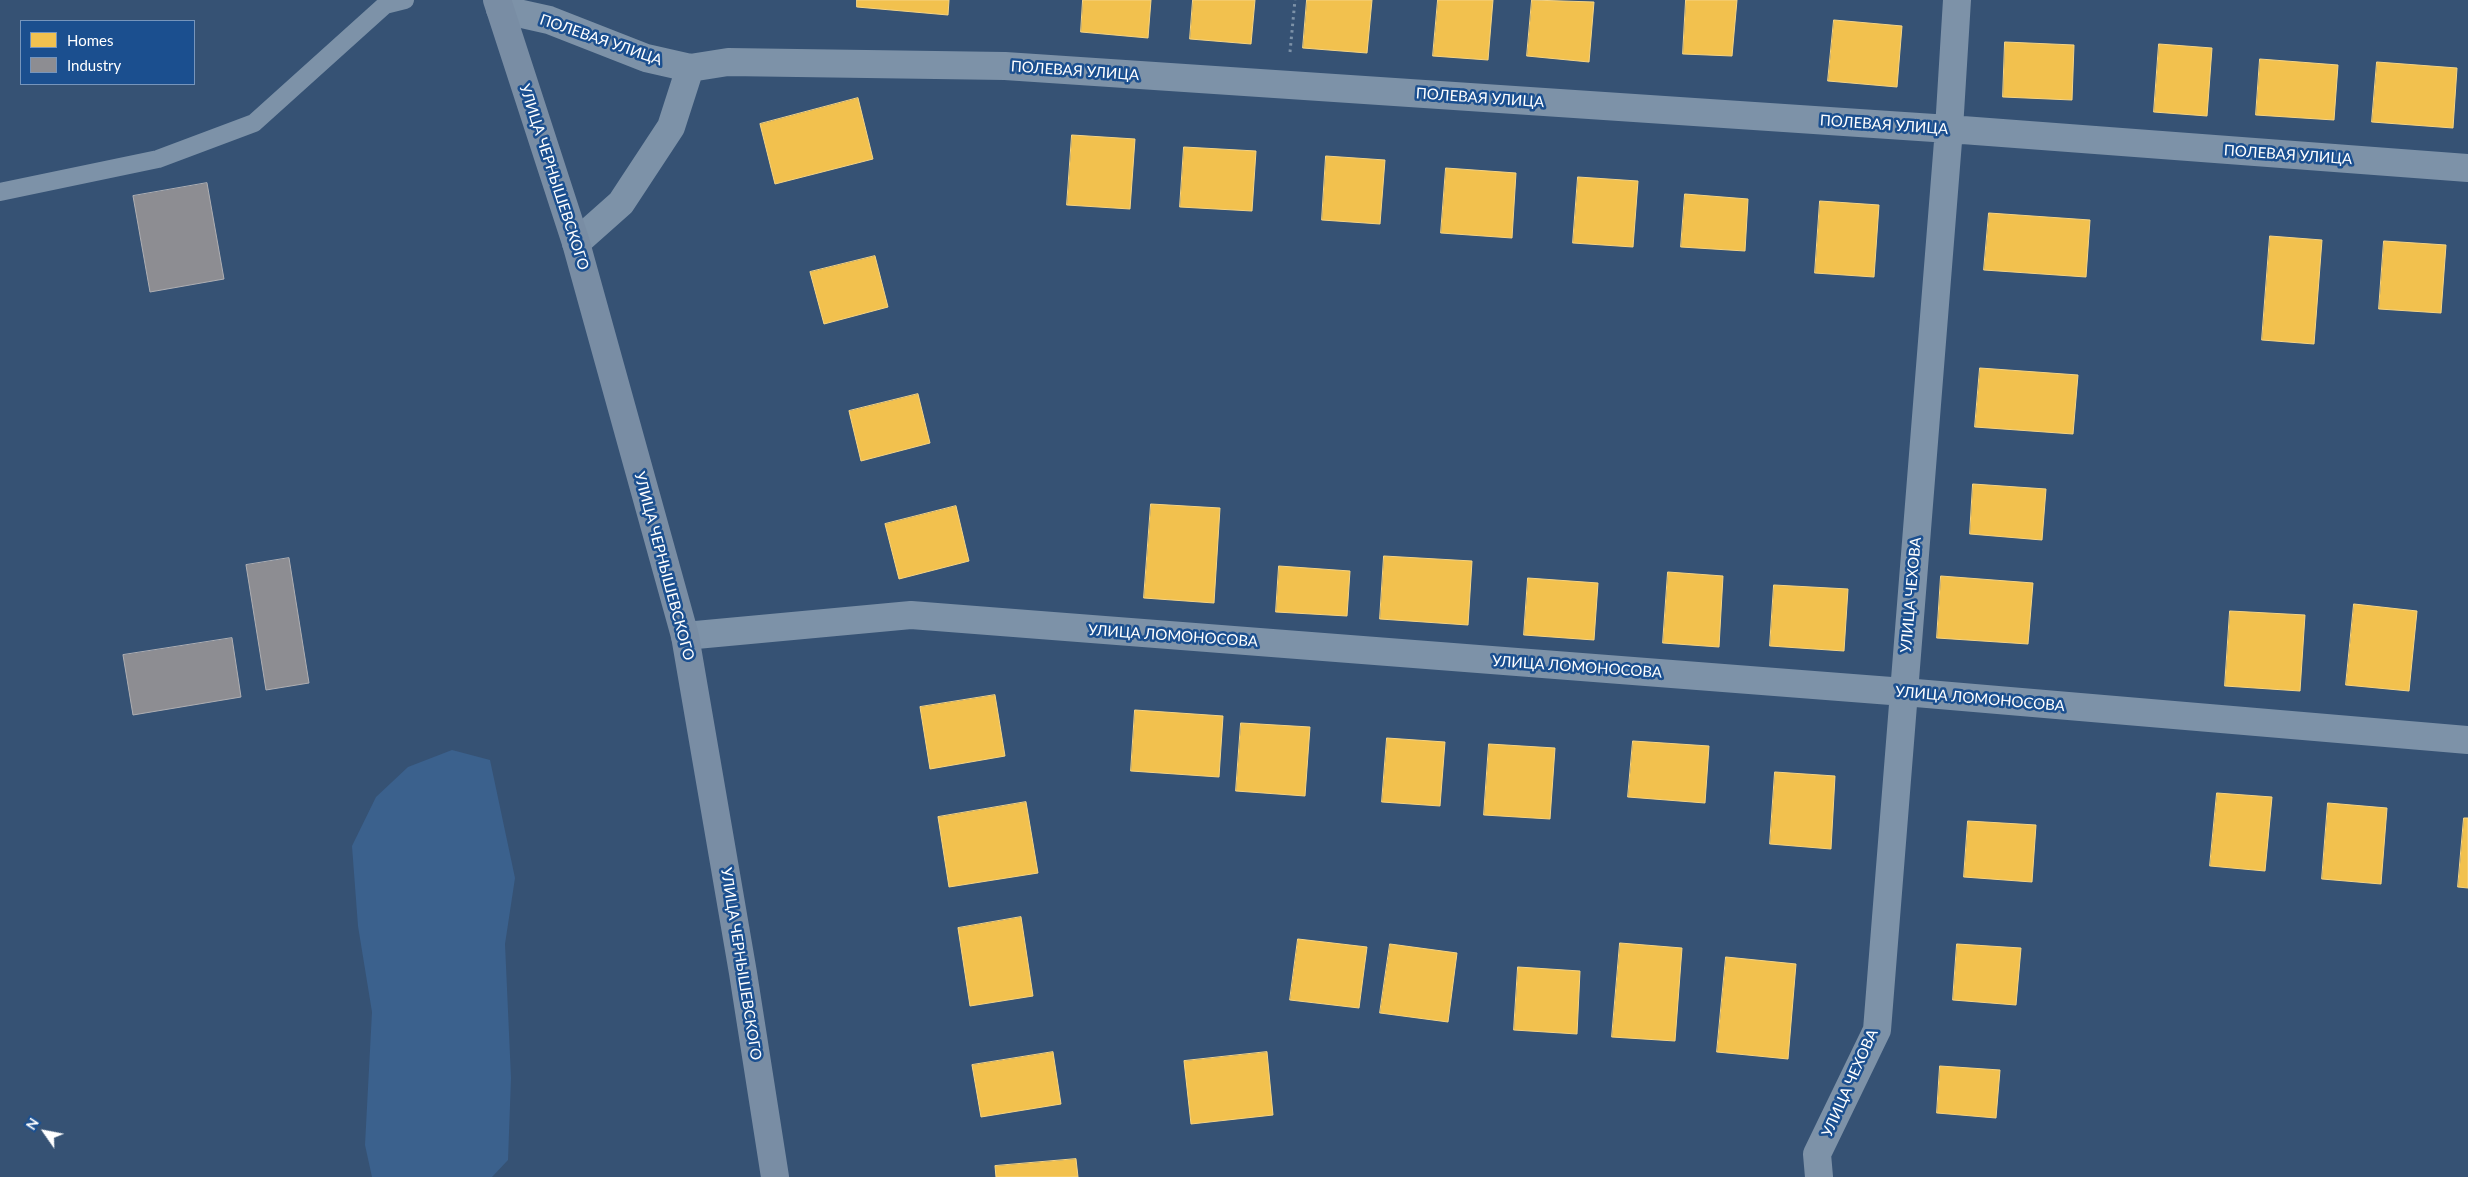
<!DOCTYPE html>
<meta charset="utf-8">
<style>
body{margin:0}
#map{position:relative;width:2468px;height:1177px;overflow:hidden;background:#365274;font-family:Lato,sans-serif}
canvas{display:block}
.legend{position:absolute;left:20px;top:20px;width:175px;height:65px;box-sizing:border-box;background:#1b4f8f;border:1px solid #7695bc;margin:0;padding:6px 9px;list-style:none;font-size:15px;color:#fff}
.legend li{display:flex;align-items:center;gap:10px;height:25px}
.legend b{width:25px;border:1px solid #7695bc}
.north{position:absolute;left:20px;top:1107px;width:50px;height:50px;-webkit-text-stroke:4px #1b4f8f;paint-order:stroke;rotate:303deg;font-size:14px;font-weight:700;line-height:20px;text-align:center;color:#fff}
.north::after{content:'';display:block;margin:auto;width:18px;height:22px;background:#fff;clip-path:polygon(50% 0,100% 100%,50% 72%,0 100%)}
</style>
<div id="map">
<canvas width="2468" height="1177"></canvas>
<ul class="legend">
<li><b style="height:14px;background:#f2c14e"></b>Homes</li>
<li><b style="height:14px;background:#8d8d92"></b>Industry</li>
</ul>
<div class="north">N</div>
</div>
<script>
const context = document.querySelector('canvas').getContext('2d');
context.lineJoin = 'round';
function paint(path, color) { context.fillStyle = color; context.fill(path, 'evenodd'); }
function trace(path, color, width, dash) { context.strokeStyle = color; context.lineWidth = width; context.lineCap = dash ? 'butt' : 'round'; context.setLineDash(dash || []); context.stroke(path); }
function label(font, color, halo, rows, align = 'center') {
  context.font = font + ' Lato,sans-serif'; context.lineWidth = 5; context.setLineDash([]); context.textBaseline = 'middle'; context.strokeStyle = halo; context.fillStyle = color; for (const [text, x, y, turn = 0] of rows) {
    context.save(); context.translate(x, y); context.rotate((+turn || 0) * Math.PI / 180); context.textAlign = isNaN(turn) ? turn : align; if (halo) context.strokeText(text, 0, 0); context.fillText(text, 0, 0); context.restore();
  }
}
const water = new Path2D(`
 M452,750L490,760L515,878L505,944L511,1078L508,1160L492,1177H372L365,1145L372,1012L358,926L352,846L376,797L408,767Z`);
const homes = new Path2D(`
 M857,0H949L948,15L857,7Z
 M1083,0H1151L1148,38L1081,32Z
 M1193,0H1255L1251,44L1190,39Z
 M1307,0H1372L1367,53L1303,48Z
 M1438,0H1493L1488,60L1433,56Z
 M1532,0L1594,2L1589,62L1527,56Z
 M1686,0H1737L1732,56L1683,54Z
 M1834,20L1902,26L1897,87L1828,81Z
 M2005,42L2074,45L2072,100L2003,97Z
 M2159,44L2212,48L2207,116L2154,112Z
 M2260,59L2338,65L2334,120L2256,115Z
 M2377,62L2457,68L2453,128L2372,122Z
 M858,98L873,159L775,184L760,124Z
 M1072,135L1135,139L1130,209L1067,205Z
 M1184,147L1256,151L1252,211L1180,207Z
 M1326,156L1385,160L1380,224L1322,220Z
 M1446,168L1516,173L1512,238L1441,233Z
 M1578,177L1638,181L1633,247L1573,243Z
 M1685,194L1748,199L1745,251L1681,247Z
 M1820,201L1879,205L1874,277L1815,273Z
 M1989,213L2090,220L2086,277L1984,270Z
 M2270,236L2322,240L2314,344L2262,340Z
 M2384,241L2446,245L2441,313L2379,309Z
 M875,256L888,307L824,324L810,272Z
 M1980,368L2078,375L2073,434L1975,427Z
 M918,394L930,443L861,461L849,411Z
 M1973,484L2046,489L2042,540L1970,534Z
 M1151,504L1220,508L1214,603L1144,598Z
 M956,506L969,561L899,579L885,524Z
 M1384,556L1472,561L1468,625L1380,619Z
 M1279,566L1350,571L1347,616L1276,612Z
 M1668,572L1723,576L1719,647L1663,643Z
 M1941,576L2033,583L2028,644L1937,638Z
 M1528,578L1598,583L1594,640L1524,635Z
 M1774,585L1848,589L1844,651L1770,646Z
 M2354,604L2417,611L2409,691L2346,685Z
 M2230,611L2305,615L2300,691L2225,686Z
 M995,695L1005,756L930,769L920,707Z
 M1135,710L1223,716L1219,777L1131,771Z
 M1241,723L1310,727L1305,796L1236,791Z
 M1387,738L1445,742L1440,806L1382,802Z
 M1633,741L1709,746L1705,803L1628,797Z
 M1489,744L1555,748L1550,819L1484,815Z
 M1775,772L1835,776L1831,849L1770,844Z
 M2217,793L2272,797L2265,871L2210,866Z
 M1026,802L1038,873L949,887L938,817Z
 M2328,803L2387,808L2381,884L2322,879Z
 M2464,818H2468V888L2458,887Z
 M1968,821L2036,825L2032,882L1964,877Z
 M1021,917L1033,996L970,1006L958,928Z
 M1298,939L1367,947L1359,1008L1290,1000Z
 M1620,943L1682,948L1675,1041L1612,1037Z
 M1390,944L1457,953L1448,1022L1380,1013Z
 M1957,944L2021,948L2016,1005L1953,1000Z
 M1726,957L1796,964L1788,1059L1717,1052Z
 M1518,967L1580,971L1577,1034L1514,1030Z
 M1053,1052L1061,1104L981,1117L972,1065Z
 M1267,1052L1273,1115L1191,1124L1184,1061Z
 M1940,1066L2000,1070L1996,1118L1937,1113Z
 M1076,1159L1078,1177H996L995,1166Z`);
const industry = new Path2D(`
 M207,183L224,279L150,292L133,196Z
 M289,558L309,683L266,690L246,565Z
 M232,638L241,697L133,715L123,655Z`);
const path = new Path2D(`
 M1290,52L1295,0`);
const lane = new Path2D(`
 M0,192L158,159L254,123L385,5L405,0`);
const street = new Path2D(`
 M500,9L549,20L646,58L690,68L728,62L1005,66L1949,129L2468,168
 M576,243L621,203L671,127L690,68
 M685,636L911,615L1904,692L2468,740
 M1819,1177L1817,1154L1877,1030L1949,129L1957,0`);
const secondary = new Path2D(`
 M497,0L576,243L685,636L743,973L775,1177`);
const streetNames = [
 ["ПОЛЕВАЯ УЛИЦА",601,40,19],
 ["ПОЛЕВАЯ УЛИЦА",1075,71,4],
 ["ПОЛЕВАЯ УЛИЦА",1480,98,4],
 ["ПОЛЕВАЯ УЛИЦА",1884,125,4],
 ["ПОЛЕВАЯ УЛИЦА",2288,155,4],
 ["УЛИЦА ЧЕРНЫШЕВСКОГО",554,177,72],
 ["УЛИЦА ЧЕРНЫШЕВСКОГО",664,566,75],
 ["УЛИЦА ЧЕХОВА",1911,595,-85],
 ["УЛИЦА ЛОМОНОСОВА",1173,636,4],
 ["УЛИЦА ЛОМОНОСОВА",1577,667,4],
 ["УЛИЦА ЛОМОНОСОВА",1980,699,5],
 ["УЛИЦА ЧЕРНЫШЕВСКОГО",741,964,81],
 ["УЛИЦА ЧЕХОВА",1850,1083,-66]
];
paint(water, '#3b618d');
paint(homes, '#f2c14e');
trace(homes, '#f6d483', 1);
paint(industry, '#8d8d92');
trace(industry, '#afafb3', 1);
trace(path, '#7d92a8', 3, [2.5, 4]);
trace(lane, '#7d92a8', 18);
trace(street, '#7d92a8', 28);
trace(secondary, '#798da4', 28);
label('15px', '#fff', '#1b4f8f', streetNames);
</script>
